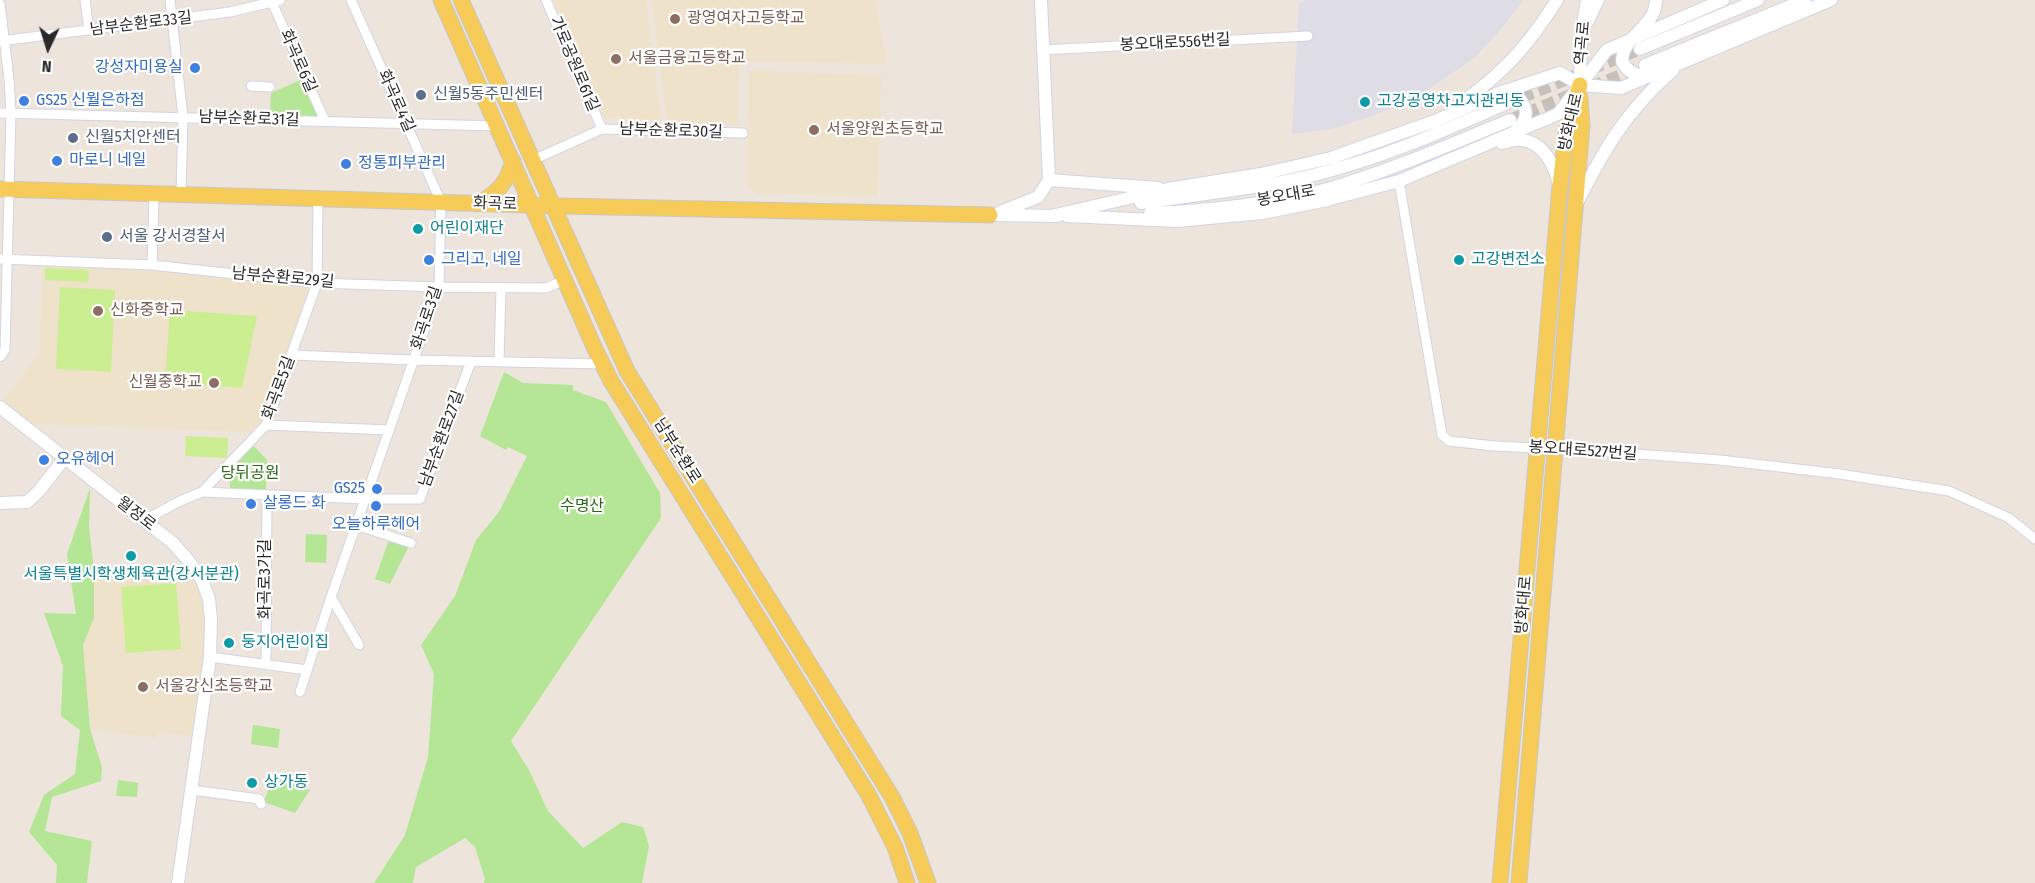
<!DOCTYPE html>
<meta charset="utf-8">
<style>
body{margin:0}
#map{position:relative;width:2035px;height:883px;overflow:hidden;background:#ede5db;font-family:"Fira Sans Condensed",sans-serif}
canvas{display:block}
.north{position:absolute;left:18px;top:18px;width:60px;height:60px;-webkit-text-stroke:4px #fff;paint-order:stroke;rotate:184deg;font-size:16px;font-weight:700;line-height:24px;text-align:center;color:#2a2a2a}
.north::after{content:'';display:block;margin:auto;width:21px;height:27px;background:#2a2a2a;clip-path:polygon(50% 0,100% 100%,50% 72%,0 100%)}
</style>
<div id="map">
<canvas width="2035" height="883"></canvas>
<div class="north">N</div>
</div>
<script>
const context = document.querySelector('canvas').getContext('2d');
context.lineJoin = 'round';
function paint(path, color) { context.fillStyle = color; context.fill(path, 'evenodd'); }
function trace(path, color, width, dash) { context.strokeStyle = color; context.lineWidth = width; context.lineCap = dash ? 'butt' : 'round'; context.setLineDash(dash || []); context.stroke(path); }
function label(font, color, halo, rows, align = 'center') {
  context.font = font + ' "Fira Sans Condensed","Noto Sans KR",sans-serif'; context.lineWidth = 4.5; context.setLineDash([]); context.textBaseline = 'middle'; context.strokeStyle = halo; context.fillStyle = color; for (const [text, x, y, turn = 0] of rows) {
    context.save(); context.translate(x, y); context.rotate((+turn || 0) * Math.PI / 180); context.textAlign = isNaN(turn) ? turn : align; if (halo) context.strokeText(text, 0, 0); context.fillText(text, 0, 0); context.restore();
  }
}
const industrial = new Path2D(`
 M1306,0H1524L1495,36L1474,58L1416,98L1375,115L1332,129L1292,134L1299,4Z`);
const education = new Path2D(`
 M554,0H646L661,121L604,117Z
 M652,0H875L887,64L739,61L737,125L667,123Z
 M753,70L881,76L878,196L756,194L748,185L749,74Z
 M42,266L158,270L306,286L308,292L264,421L253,432L32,424L3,401L40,352Z
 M183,567L194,579L203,603L206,638L191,736L160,732L155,738L90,729L83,645L94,618V574Z`);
const green = new Path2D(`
 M303,79L320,118L270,116L271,93Z
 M504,372L523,383L573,385V390L606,402L660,493L661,518L511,741L529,770L548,811L583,848L622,822L643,827L649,846L642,883H484L485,879L475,847L465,838L416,867L413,883H374L405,835L428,757L434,674L421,645L455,596L476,540L499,512L527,456L508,447L506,450L480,436Z
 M254,446L267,460L266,491L230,490V479L221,478Z
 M90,488L89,527L94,570V618L83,645L90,729L102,767L101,781L52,797L45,831L92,841L87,883H56L57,865L29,832L44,795L75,774L80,730L61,716L63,666L44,613L76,614L67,554Z
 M306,534L327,535L326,563L305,562Z
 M389,540L409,546L390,584L375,579Z
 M253,725L280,729L278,748L251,744Z
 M273,777L310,790L295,813L264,802Z
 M118,780L138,783L137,797L116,796Z`);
const pitch = new Path2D(`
 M45,268L89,270L88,282L45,280Z
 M60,287L115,290L111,372L56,369Z
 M170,310L257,316L242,388L165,382Z
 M186,436L228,438L227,458L185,456Z
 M176,583L181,649L126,653L121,587Z`);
const tertiaryTunnel = new Path2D(`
 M1591,69L1640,49
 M1591,87L1639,68
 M1505,104L1575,76
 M1510,120L1575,93`);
const minor = new Path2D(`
 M85,0L89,30
 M170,0L183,117L181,194
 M271,0L325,121
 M546,0L602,129
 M0,4L9,79L11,113L5,350L0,357
 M0,41L230,12L280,0
 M1043,50L1308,36
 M251,86L270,87
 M0,113L497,126
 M533,160L602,129L743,133
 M1399,181L1442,435L1449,441L1494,446
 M0,259L152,265L317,283L439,287L546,288L565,280
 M152,265L154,194
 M292,355L413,360L602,364
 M499,362L501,288
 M266,425L389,430
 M1595,451L1720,460L1840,474L1949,491L2009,518L2035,539
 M202,492L365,499H420L471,361
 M145,520L178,502L202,492L266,425L317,283L318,198
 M356,525L411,543
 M331,597L359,645
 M210,657L307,670
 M266,663L267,495
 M300,692L331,597L439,287L441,202L351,0
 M192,790L259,799L261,804`);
const tertiary = new Path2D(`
 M1588,21L1598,0
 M1640,49L1758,0
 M1645,65L1805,0
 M1649,75C1636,76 1628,73 1622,61C1623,35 1656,27 1656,0
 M1580,85L1581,36L1587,0
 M1503,93L1517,96C1530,109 1528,120 1515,132
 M1456,107C1503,73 1526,49 1557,0
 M1502,143C1507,142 1515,139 1521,140C1544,142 1554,165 1559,184
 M1049,180L1158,188
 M1141,203C1208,193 1278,187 1343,167C1399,151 1452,127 1505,104
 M1577,203C1604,149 1627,110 1673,70
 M1000,212L1038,197L1049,180L1041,0
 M1150,213C1206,211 1278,203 1331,188C1392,170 1451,144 1510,120
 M990,215L1058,216
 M1051,216L1168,189L1261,174L1331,158L1435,121L1499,93L1560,73L1580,85L1621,88L1831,0
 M1067,216L1177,221L1262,213L1327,200L1399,181L1558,114L1607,50L1723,0
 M0,407L173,543L188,560L202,580L209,599L211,620L210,657L178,883
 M0,503L27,502L38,492L65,458`);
const primary = new Path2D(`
 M441,0L595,349L611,381L868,794L895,847L907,883
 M461,0L627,371L892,797L910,833L928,883
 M0,189L560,206L990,215
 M479,203C499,192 507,182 513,161
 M1500,883L1560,186L1567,127L1580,85
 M1519,883L1582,126L1580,97`);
const minorBridge = new Path2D(`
 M1494,446L1595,451`);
const markers = [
 [675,19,6,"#8d6e63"],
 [616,59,6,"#8d6e63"],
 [195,68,6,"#3f7fe0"],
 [421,95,6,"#5c6f8a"],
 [24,101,6,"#3f7fe0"],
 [1365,102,6,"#0f9aa8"],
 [814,130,6,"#8d6e63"],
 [73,138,6,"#5c6f8a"],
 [57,161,6,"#3f7fe0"],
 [346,164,6,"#3f7fe0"],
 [418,229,6,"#0f9aa8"],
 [107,237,6,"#5c6f8a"],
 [429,260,6,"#3f7fe0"],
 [1459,260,6,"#0f9aa8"],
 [98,311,6,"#8d6e63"],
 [214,383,6,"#8d6e63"],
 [44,460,6,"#3f7fe0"],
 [377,489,6,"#3f7fe0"],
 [251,504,6,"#3f7fe0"],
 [376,506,6,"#3f7fe0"],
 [131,556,6,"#0f9aa8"],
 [229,643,6,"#0f9aa8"],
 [143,687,6,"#8d6e63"],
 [252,783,6,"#0f9aa8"]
];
const educationNames = [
 ["광영여자고등학교",687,19],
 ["서울금융고등학교",628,59],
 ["서울양원초등학교",826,130],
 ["신화중학교",110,311],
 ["신월중학교",202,383,"right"],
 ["서울강신초등학교",155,687]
];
const streetNames = [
 ["남부순환로33길",141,24,-7],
 ["봉오대로556번길",1175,43,-3],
 ["역곡로",1583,43,-85],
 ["화곡로6길",298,61,66],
 ["가로공원로61길",574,64,67],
 ["화곡로4길",396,101,66],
 ["남부순환로31길",249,119,2],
 ["방화대로",1571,122,-77],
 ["남부순환로30길",671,131,2],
 ["봉오대로",1286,196,-10],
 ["화곡로",495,204,2],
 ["남부순환로29길",283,278,5],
 ["화곡로3길",427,318,-72],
 ["화곡로5길",279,388,-70],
 ["남부순환로27길",442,439,-70],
 ["남부순환로",677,451,58],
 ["봉오대로527번길",1583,451,4],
 ["월정로",136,514,38],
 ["화곡로3가길",266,579,-90],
 ["방화대로",1524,605,-85]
];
const shopNames = [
 ["강성자미용실",183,68,"right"],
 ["GS25 신월은하점",36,101],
 ["마로니 네일",69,161],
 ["정통피부관리",358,164],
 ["그리고, 네일",441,260],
 ["오유헤어",56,460],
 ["GS25",365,489,"right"],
 ["살롱드 화",263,504],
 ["오늘하루헤어",376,525,"center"]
];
const serviceNames = [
 ["신월5동주민센터",433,95],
 ["신월5치안센터",85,138],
 ["서울 강서경찰서",119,237]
];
const cultureNames = [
 ["고강공영차고지관리동",1377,102],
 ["어린이재단",430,229],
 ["고강변전소",1471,260],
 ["서울특별시학생체육관(강서분관)",131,575,"center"],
 ["둥지어린이집",241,643],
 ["상가동",264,783]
];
const parkNames = [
 ["당뒤공원",250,474],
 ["수명산",582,507]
];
paint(industrial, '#dedce5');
paint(education, '#efe2ca');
paint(green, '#b4e695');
paint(pitch, '#caee90');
trace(tertiaryTunnel, '#c6c0b8', 12, [12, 6]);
trace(minor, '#d1d5e4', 11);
trace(tertiary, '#d1d5e4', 14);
trace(primary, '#c8c8c8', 17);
trace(minor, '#fff', 9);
trace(tertiary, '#fff', 12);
trace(primary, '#f7cb57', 15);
trace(minorBridge, '#d1d5e4', 11, []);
trace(minorBridge, '#fff', 9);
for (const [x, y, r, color] of markers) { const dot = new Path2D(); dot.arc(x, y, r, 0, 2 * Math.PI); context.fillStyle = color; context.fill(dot); trace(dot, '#fff', 2); }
label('16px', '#785e54', '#fff', educationNames, 'left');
label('16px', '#2a2a2a', '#fff', streetNames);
label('16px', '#366cbe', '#fff', shopNames, 'left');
label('16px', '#4e5e75', '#fff', serviceNames, 'left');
label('16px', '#0d838f', '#fff', cultureNames, 'left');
label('16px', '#2b6b17', '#fff', parkNames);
</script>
